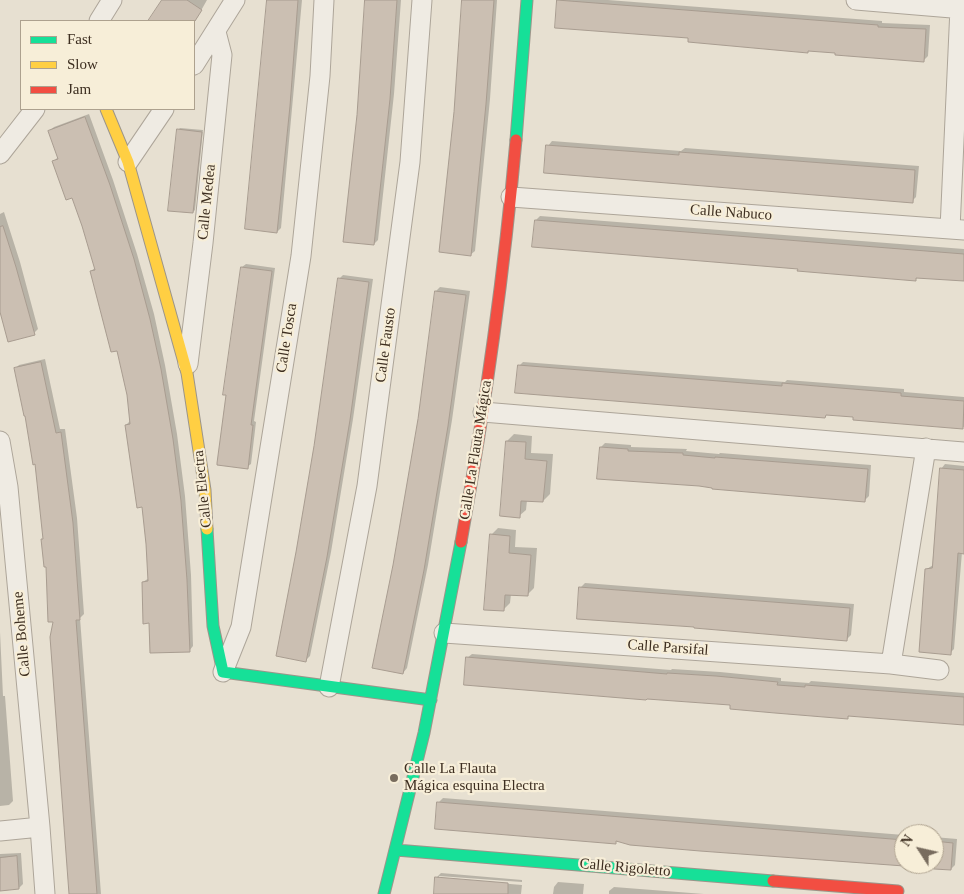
<!DOCTYPE html>
<meta charset="utf-8">
<style>
body{margin:0}
#map{position:relative;width:964px;height:894px;overflow:hidden;background:#e7e0d1;font-family:Georgia,serif}
canvas{display:block}
.legend{position:absolute;left:20px;top:20px;width:175px;height:90px;box-sizing:border-box;background:#f7eed8;border:1px solid #ada18e;margin:0;padding:6px 9px;list-style:none;font-size:15px;color:#3d2e20}
.legend li{display:flex;align-items:center;gap:10px;height:25px}
.legend b{width:25px;border:1px solid #ada18e}
.north{position:absolute;left:894px;top:824px;width:50px;height:50px;box-sizing:border-box;background:#f7eed8;border:1px solid #ada18e;border-radius:50%;rotate:305deg;font-size:14px;font-weight:700;line-height:20px;text-align:center;color:#3d2e20}
.north::after{content:'';display:block;margin:auto;width:18px;height:22px;background:#786c5e;clip-path:polygon(50% 0,100% 100%,50% 72%,0 100%)}
</style>
<div id="map">
<canvas width="964" height="894"></canvas>
<ul class="legend">
<li><b style="height:6px;background:#16e098"></b>Fast</li>
<li><b style="height:6px;background:#ffcf43"></b>Slow</li>
<li><b style="height:6px;background:#f24e42"></b>Jam</li>
</ul>
<div class="north">N</div>
</div>
<script>
const context = document.querySelector('canvas').getContext('2d');
context.lineJoin = 'round';
function paint(path, color) { context.fillStyle = color; context.fill(path, 'evenodd'); }
function trace(path, color, width, dash) { context.strokeStyle = color; context.lineWidth = width; context.lineCap = dash ? 'butt' : 'round'; context.setLineDash(dash || []); context.stroke(path); }
function label(font, color, halo, rows, align = 'center') {
  context.font = font + ' Georgia,serif'; context.lineWidth = 4.5; context.setLineDash([]); context.textBaseline = 'middle'; context.strokeStyle = halo; context.fillStyle = color; for (const [text, x, y, turn = 0] of rows) {
    context.save(); context.translate(x, y); context.rotate((+turn || 0) * Math.PI / 180); context.textAlign = isNaN(turn) ? turn : align; if (halo) context.strokeText(text, 0, 0); context.fillText(text, 0, 0); context.restore();
  }
}
const shadow = new Path2D(`
 M162,0H207L194,23V21H149Z
 M269,0H302L281,228L277,232Z
 M367,0H401L394,94L378,240L374,244L363,62Z
 M464,0H497L490,99L475,251L470,255L458,72Z
 M559,0H608L882,21V23L930,25L928,56L923,61L809,50L808,52L690,37Z
 M89,114L113,180L137,254L154,314L165,365L177,434L185,496L191,575L193,646L189,651L150,622L143,582L149,578L143,506L126,425L130,421L128,395L117,349L91,271L96,267L73,197L54,161L59,156L49,131L54,127Z
 M180,128L203,130L195,210L193,212L178,130Z
 M552,141L681,151L685,148L919,166L916,197L912,201L548,146Z
 M4,212L20,262L38,329L34,333L0,304V214Z
 M540,216L964,249V280L918,277L916,279L536,220Z
 M246,264L275,268L254,421L256,422L251,464L247,467L242,267Z
 M343,275L373,279L353,419L331,552L310,656L306,660L316,446L339,279Z
 M440,287L470,291L452,420L428,565L407,668L403,673L394,565L419,419L436,291Z
 M45,359L60,429H65L77,518L84,614L80,618L101,894H70L54,621L38,492L40,491L27,414L15,369L19,365Z
 M523,362L785,382L787,380L904,389V392L964,397V427L854,419V416L827,414L825,416L519,366Z
 M514,434L532,436L531,453L553,454L550,494L543,501L527,500L526,510L519,516L507,441Z
 M605,443L631,445V447L687,449L686,451L719,454L720,453L871,465L869,496L865,500L601,447Z
 M945,464L964,466V552H962L954,649L950,653L927,569L933,565L941,469Z
 M498,528L516,530L515,547L537,548L534,588L527,595L511,594L510,603L503,610L491,535Z
 M585,583L854,604L851,635L847,639L580,588Z
 M0,632L3,696H5L13,801L9,805L0,806Z
 M472,654L671,670L672,669L720,672L781,678V681L809,683L811,681L964,693V724L850,715L848,717L731,704L467,658Z
 M443,798L904,835V864H934V837L957,839L955,865L951,869L834,861L630,843L439,802Z
 M21,853L23,884L19,888L0,889V854Z
 M441,873L522,880V882L439,876V878L522,885L521,894H435L437,877Z
 M558,882L584,884L583,894H553L554,887Z
 M614,887L704,894H609V891Z`);
const building = new Path2D(`
 M162,0H187L202,10L195,21H148Z
 M267,0H298L290,106L277,233L245,229Z
 M365,0H397L390,99L374,245L343,242L357,115Z
 M462,0H494L486,104L471,256L439,252L454,112Z
 M557,0L878,25V27L926,29L924,62L835,55V53L808,51V53L688,42V38L555,28Z
 M85,117L110,185L134,259L150,319L161,369L173,439L181,501L187,580L190,652L150,653L149,623L143,624L142,582L148,581L146,544L142,507L137,508L125,425L130,424L127,395L117,351L111,352L90,271L95,270L82,226L72,198L66,200L52,161L58,159L48,131Z
 M177,129L202,132L193,213L168,211Z
 M546,145L679,155V152L915,170L913,203L544,173Z
 M535,220L964,254V281L916,278V281L797,271L798,269L532,247Z
 M3,226L16,267L35,335L8,342L0,312V227Z
 M241,267L272,271L251,425H253L248,469L217,465V463L226,395H223Z
 M338,278L369,282L350,420L327,557L306,662L276,656L296,552L314,446Z
 M435,291L466,295L448,426L424,570L403,674L372,668L393,565L418,419Z
 M41,362L56,433L61,432L73,523L80,620H76L97,894H69L50,637L53,622H48L46,567H44L41,539H43L35,464L33,465L25,416H24L14,368Z
 M518,365L782,386V383L828,387L901,393V396L964,401L963,429L853,420V417L826,415L825,418L515,393Z
 M506,441L526,442L525,459L547,461L543,502L521,501L520,518L500,516Z
 M600,447L628,449V451L683,453V455L715,458V457L868,469L865,502L712,489V488L699,486L597,479Z
 M940,468L964,470V554L958,553L951,655L919,652L925,569L932,568Z
 M490,534L510,536L509,553L531,555L528,596L505,595L504,611L484,610Z
 M579,587L850,608L847,641L694,628V627L577,619Z
 M466,657L667,674V673L716,676L778,682L777,685L805,687V685L964,697V725L848,716V719L775,713L730,709V705L647,699L646,700L464,685Z
 M437,802L904,840V866L700,851L630,845L616,841V844L435,829Z
 M934,841L953,843L951,870L934,869Z
 M17,856L19,889L0,891V858Z
 M435,877L508,883V894H434Z`);
const street = new Path2D(`
 M856,0L964,9
 M99,21L112,0
 M194,65L235,0
 M0,154L35,109
 M128,162L164,109
 M511,197L964,230
 M950,229L960,8
 M188,364L203,243L222,55L216,32
 M483,412L964,452
 M0,441L8,487L40,827L45,894
 M444,633L891,664L939,670
 M891,664L926,448
 M223,672L241,627L301,256L320,76L324,0
 M329,687L367,486L410,162L422,0
 M0,831L40,827`);
const fast = new Path2D(`
 M516,140L527,0
 M207,529L213,626L223,672L431,700
 M396,850L773,881
 M384,894L424,733L461,542`);
const slow = new Path2D(`
 M106,109L128,162L187,373L205,490L207,529`);
const jam = new Path2D(`
 M461,542C485,409 504,275 516,140
 M773,881L898,891`);
const markers = [
 [394,778,5,"#786c5e"]
];
const streetNames = [
 ["Calle Medea",207,202,-84],
 ["Calle Nabuco",731,213,4],
 ["Calle Tosca",287,338,-81],
 ["Calle Fausto",386,345,-82],
 ["Calle La Flauta Mágica",476,450,-81],
 ["Calle Electra",203,489,-96],
 ["Calle Boheme",22,634,-95],
 ["Calle Parsifal",668,648,4],
 ["Calle Rigoletto",625,868,5]
];
const poiNames = [
 ["Calle La Flauta",404,769],
 ["Mágica esquina Electra",404,786]
];
paint(shadow, '#0003');
paint(building, '#cbbfb2');
trace(building, '#a89c90', 1);
trace(street, '#ada599', 21);
trace(fast, '#9c958a', 13);
trace(slow, '#9c958a', 13);
trace(jam, '#9c958a', 13);
trace(street, '#efebe3', 19);
trace(fast, '#16e098', 11);
trace(slow, '#ffcf43', 11);
trace(jam, '#f24e42', 11);
for (const [x, y, r, color] of markers) { const dot = new Path2D(); dot.arc(x, y, r, 0, 2 * Math.PI); context.fillStyle = color; context.fill(dot); trace(dot, '#f7eed8', 2); }
label('15px', '#3d2e20', '#f7eed8', streetNames);
label('15px', '#3d2e20', '#f7eed8', poiNames, 'left');
</script>
